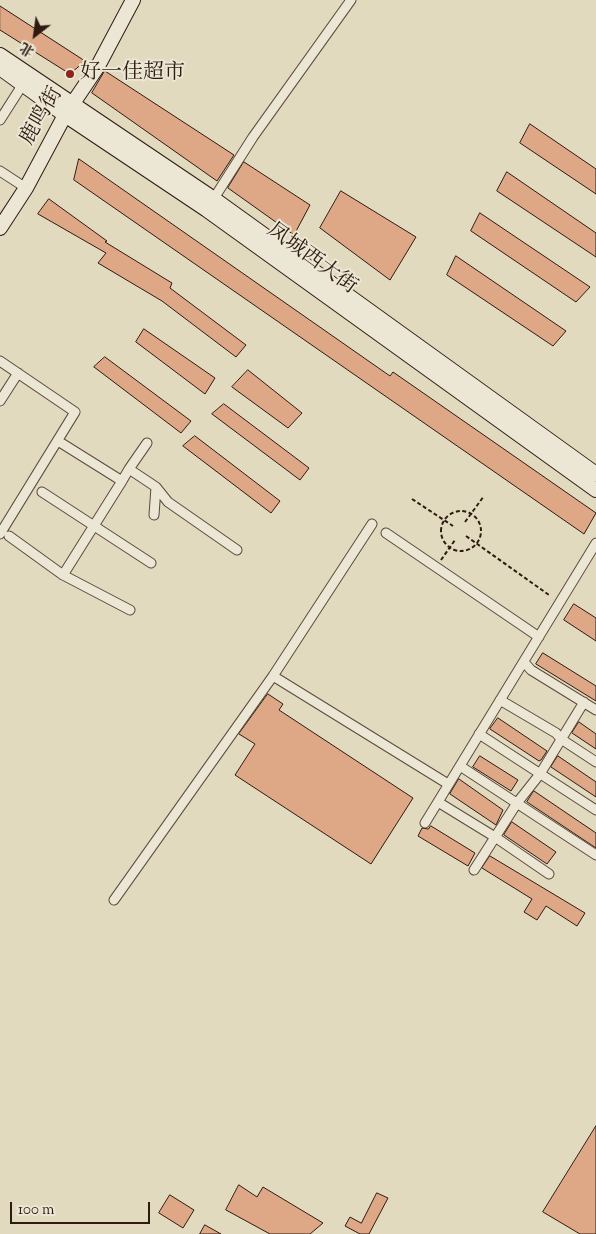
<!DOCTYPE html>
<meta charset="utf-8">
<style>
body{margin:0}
#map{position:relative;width:596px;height:1234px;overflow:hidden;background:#e2dabf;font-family:"Sorts Mill Goudy","Noto Serif SC",serif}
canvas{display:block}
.north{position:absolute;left:10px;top:10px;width:50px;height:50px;-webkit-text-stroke:4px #ece7d5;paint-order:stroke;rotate:210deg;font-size:14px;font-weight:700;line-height:20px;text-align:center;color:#2f1a12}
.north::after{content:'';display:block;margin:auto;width:18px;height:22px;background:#2f1a12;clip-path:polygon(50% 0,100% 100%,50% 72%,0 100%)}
.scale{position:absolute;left:10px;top:1202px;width:140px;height:22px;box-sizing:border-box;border:2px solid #2f1a12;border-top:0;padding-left:6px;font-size:15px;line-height:18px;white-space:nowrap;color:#2f1a12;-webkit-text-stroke:4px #ece7d5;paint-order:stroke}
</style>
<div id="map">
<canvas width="596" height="1234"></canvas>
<div class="north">北</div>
<div class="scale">100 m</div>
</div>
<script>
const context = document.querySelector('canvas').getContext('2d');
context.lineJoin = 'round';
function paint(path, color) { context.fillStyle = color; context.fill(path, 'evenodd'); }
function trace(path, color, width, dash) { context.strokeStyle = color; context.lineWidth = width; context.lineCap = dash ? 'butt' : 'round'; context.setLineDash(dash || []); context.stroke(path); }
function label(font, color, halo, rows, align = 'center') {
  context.font = font + ' "Sorts Mill Goudy","Noto Serif SC",serif'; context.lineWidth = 4; context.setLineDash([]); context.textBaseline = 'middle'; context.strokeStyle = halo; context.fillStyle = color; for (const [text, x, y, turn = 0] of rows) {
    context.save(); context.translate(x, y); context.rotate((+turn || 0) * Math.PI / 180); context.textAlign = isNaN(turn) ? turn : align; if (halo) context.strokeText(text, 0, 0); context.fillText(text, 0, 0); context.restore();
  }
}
const building = new Path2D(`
 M0,6L85,61L70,74L0,30Z
 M105,71L234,155L217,181L92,93Z
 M530,124L596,169V194L520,143Z
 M79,159L390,376L393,372L596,513L584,534L74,180Z
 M244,162L310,205L294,235L228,188Z
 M507,172L596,233V257L497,191Z
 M341,191L416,237L390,280L320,228Z
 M49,199L107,241L105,242L172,283L170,288L246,345L236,357L162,301L98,263L106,253L38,214Z
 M480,213L590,287L576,302L471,231Z
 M456,256L566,331L553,346L447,275Z
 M144,329L215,378L205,394L136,342Z
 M105,357L191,421L181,433L94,367Z
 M248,370L302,413L288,428L232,387Z
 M224,404L309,468L300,480L212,414Z
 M195,436L280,501L271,513L183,446Z
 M574,604L596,618V641L564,620Z
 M543,653L596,686V701L536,664Z
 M268,694L283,704L279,710L413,798L371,864L235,775L255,744L239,734Z
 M498,718L547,751L541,760L539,761L490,729Z
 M579,722L596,734V749L572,733Z
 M480,756L518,780L511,791L473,767Z
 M558,756L596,782V797L551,767Z
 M459,779L503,810L496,825L450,794Z
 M534,791L596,833V848L527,802Z
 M512,822L556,852L547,864L504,835Z
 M431,826L475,853L468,866L418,836L422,828L428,829Z
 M490,856L585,913L577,926L546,906L537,920L524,912L532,899L482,868Z
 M596,1126V1234H580L543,1212Z
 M239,1185L257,1197L263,1187L323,1223L310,1234H270L226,1210Z
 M377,1193L388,1198L369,1234H360L345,1226L350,1217L361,1223Z
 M170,1195L194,1210L183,1228L159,1213Z
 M205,1225L221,1234H200Z`);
const path = new Path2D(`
 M412,499L453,526
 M441 531a20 20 0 1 1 40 0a20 20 0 1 1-40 0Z
 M465,522L484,496
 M466,536L549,595
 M441,560L455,540`);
const street = new Path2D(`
 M0,120L23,84
 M0,171L26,188
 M211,203L253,137L351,0
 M0,361L75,412L0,534
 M0,401L18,373
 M129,469L147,443
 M122,481L129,469L156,487L154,515
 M156,487L168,502L237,550
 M42,492L151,563
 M386,533L539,637
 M9,536L63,575L122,481L58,441
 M63,575L130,610
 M524,662L531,670L596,710
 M273,676L448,784
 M500,700L556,733L561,739L596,762
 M479,734L596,810
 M460,766L596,855
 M444,792L596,543
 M425,823L444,792L438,802L495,837L549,874
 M474,870L517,803L540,774L584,702
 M114,900L273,676L372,524`);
const secondary = new Path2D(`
 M0,55L214,199L596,474
 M0,68L65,115L207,210L596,490
 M0,228L26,188L65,115L98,66L133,0`);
const markers = [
 [70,74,5,"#8f2418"]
];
const poiNames = [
 ["好一佳超市",80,74]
];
const streetNames = [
 ["鹿鸣街",43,117,-60],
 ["凤城西大街",311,260,36]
];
paint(building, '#dea886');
trace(building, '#2f1a12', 1);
trace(street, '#5c4a3d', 11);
trace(secondary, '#2f1a12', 16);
trace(path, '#2f1a12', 2, [4, 2.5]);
trace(street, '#ece7d5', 9);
trace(secondary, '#ece7d5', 14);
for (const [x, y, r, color] of markers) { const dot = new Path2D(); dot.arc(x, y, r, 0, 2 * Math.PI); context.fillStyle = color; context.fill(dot); trace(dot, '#ece7d5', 2); }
label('21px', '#2f1a12', '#ece7d5', poiNames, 'left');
label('21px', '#2f1a12', '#ece7d5', streetNames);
</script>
